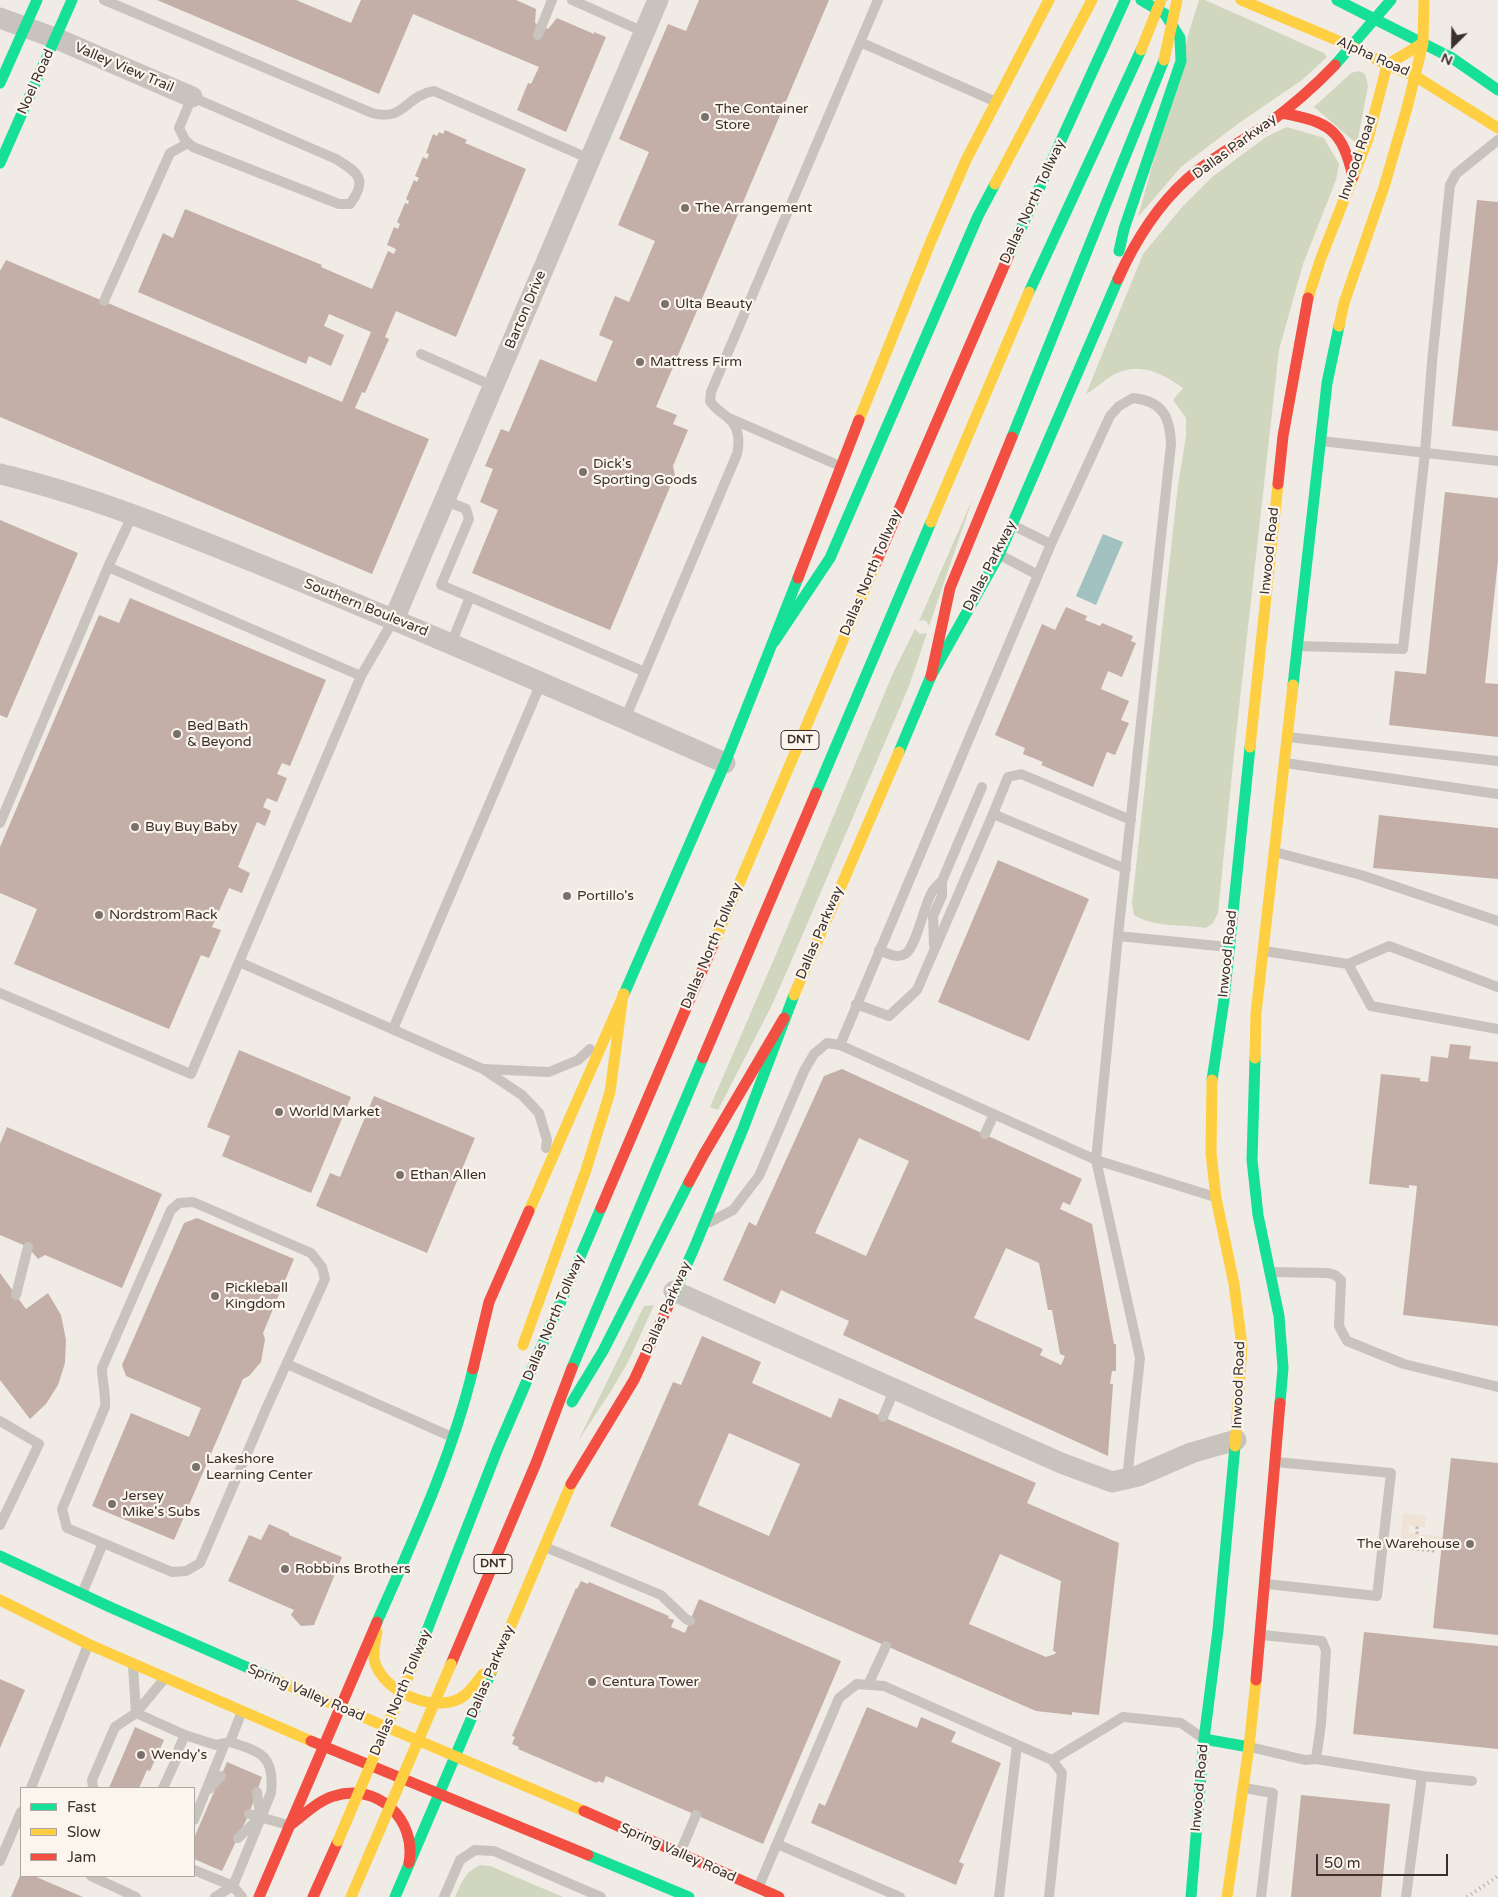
<!DOCTYPE html>
<style>
body{margin:0}
#map{position:relative;width:1498px;height:1897px;overflow:hidden;background:#f0ebe5;font-family:"Varela Round",sans-serif}
canvas{display:block}
.legend{position:absolute;left:20px;top:1787px;width:175px;height:90px;box-sizing:border-box;background:#fbf5ee;border:1px solid #aea6a0;margin:0;padding:6px 9px;list-style:none;font-size:15px;color:#3b302b}
.legend li{display:flex;align-items:center;gap:10px;height:25px}
.legend b{width:25px;border:1px solid #aea6a0}
.north{position:absolute;left:1428px;top:20px;width:50px;height:50px;-webkit-text-stroke:4px #fbf5ee;paint-order:stroke;rotate:203deg;font-size:14px;font-weight:700;line-height:20px;text-align:center;color:#3b302b}
.north::after{content:'';display:block;margin:auto;width:18px;height:22px;background:#3b302b;clip-path:polygon(50% 0,100% 100%,50% 72%,0 100%)}
.scale{position:absolute;left:1316px;top:1854px;width:132px;height:22px;box-sizing:border-box;border:2px solid #3b302b;border-top:0;padding-left:6px;font-size:15px;line-height:18px;white-space:nowrap;color:#3b302b;-webkit-text-stroke:4px #fbf5ee;paint-order:stroke}
</style>
<div id="map">
<canvas width="1498" height="1897"></canvas>
<ul class="legend">
<li><b style="height:6px;background:#16e098"></b>Fast</li>
<li><b style="height:6px;background:#ffcf43"></b>Slow</li>
<li><b style="height:6px;background:#f24e42"></b>Jam</li>
</ul>
<div class="north">N</div>
<div class="scale">50 m</div>
</div>
<script>
const context = document.querySelector('canvas').getContext('2d');
context.lineJoin = 'round';
function paint(path, color) { context.fillStyle = color; context.fill(path, 'evenodd'); }
function trace(path, color, width, dash) { context.strokeStyle = color; context.lineWidth = width; context.lineCap = dash ? 'butt' : 'round'; context.setLineDash(dash || []); context.stroke(path); }
function label(font, color, halo, rows, align = 'center') {
  context.font = font + ' "Varela Round",sans-serif'; context.lineWidth = 4.5; context.setLineDash([]); context.textBaseline = 'middle'; context.strokeStyle = halo; context.fillStyle = color; for (const [text, x, y, turn = 0] of rows) {
    context.save(); context.translate(x, y); context.rotate((+turn || 0) * Math.PI / 180); context.textAlign = isNaN(turn) ? turn : align; if (halo) context.strokeText(text, 0, 0); context.fillText(text, 0, 0); context.restore();
  }
}
const green = new Path2D(`
 M1199,0H1205L1324,53L1327,57L1302,80L1239,123L1181,167L1138,217L1190,29Z
 M1358,71L1365,74L1368,86L1357,144L1314,107L1351,73Z
 M1287,127L1324,138L1339,164L1336,180L1303,264L1279,350L1235,744L1218,913L1213,923L1206,928C1181,924 1156,928 1134,915L1132,903L1178,485L1186,436V418L1173,400L1183,388C1164,375 1146,364 1122,371C1109,375 1097,388 1086,394L1143,254L1183,206L1212,177L1266,137Z
 M973,498L929,626L927,622L924,620L919,621Z
 M915,629L920,634L927,633L909,686L790,964L772,1005L718,1110L710,1107L777,952L893,673Z
 M654,1305L629,1360L611,1391L578,1441L644,1306Z
 M481,1865L490,1866L563,1897H455C462,1882 465,1871 481,1865Z`);
const plaza = new Path2D(`
 M1403,1513L1426,1516L1425,1527L1409,1526V1533L1442,1537L1441,1546L1408,1543L1407,1549L1400,1548Z`);
const water = new Path2D(`
 M1103,534L1123,542L1096,605L1076,596Z`);
const building = new Path2D(`
 M157,0H296L351,23L361,0H516L536,9L535,23L548,29L557,18L594,34V32L606,37L566,132L517,110L528,83L531,84L539,67L413,14L379,94Z
 M699,0H829L656,407L677,415L673,424L688,430L673,466L675,475L610,630L472,573L498,510L480,502L493,469L485,466L501,429L509,432L540,359L596,382L613,341L599,335L615,296L629,302L655,241L618,225L649,152L619,139L668,24L686,31Z
 M445,130L467,140L465,143L526,169L456,337L396,311L385,337L389,339L365,393L362,392L355,408L429,439L372,574L0,417V271L6,260L342,402L371,332L329,314L324,326L344,335L331,366L309,356L306,364L138,292L163,233L173,238L185,209L322,265L321,267L372,289L388,251L394,254L396,249L387,245L394,227L398,229L400,224L397,222L405,203L408,204L409,201L406,199L414,180L417,182L419,178L415,176L423,157L427,159L429,154L426,153L433,134L437,136L439,132L443,134Z
 M1477,200L1498,202V431L1452,426Z
 M1445,492L1498,498V560L1485,683L1498,684V737L1389,725L1395,671L1426,674Z
 M0,520L78,553L7,718L0,715Z
 M130,598L326,680L290,766L282,763L277,774L287,778L277,802L267,798L263,807L271,811L265,826L257,822L238,867L250,873L242,893L229,888L212,927L221,930L209,958L201,955L169,1029L14,964L37,909L0,893V847L99,615L119,623Z
 M1066,607L1087,616L1085,620L1100,626L1102,623L1133,636L1131,641L1136,643L1122,677L1108,671L1101,689L1129,701L1121,720L1129,723L1115,755L1107,752L1093,787L1041,765L1043,762L1023,754L1025,748L995,735L1042,624L1055,630Z
 M1379,815L1498,828V879L1373,868Z
 M998,860L1089,899L1029,1041L938,1002Z
 M1450,1044L1471,1046L1469,1059L1498,1062V1326L1403,1315L1417,1186L1409,1185V1188L1369,1184L1381,1074L1420,1078V1081L1428,1082L1431,1056L1448,1058Z
 M239,1050L351,1097L311,1193L222,1156L230,1136L207,1127Z
 M842,1069L1082,1179L1070,1205L1063,1202L1060,1209L1092,1224L1114,1344H1116V1371H1112L1110,1384H1113L1108,1456L843,1335L849,1321L781,1290L775,1304L723,1280L749,1222L756,1226L824,1076ZM859,1138L909,1161L866,1256L815,1233ZM1006,1248L1039,1263L1048,1310H1052L1060,1354L1065,1356L1061,1365L1040,1355L1043,1349L974,1318Z
 M374,1096L475,1138L427,1253L316,1206L330,1173L340,1177Z
 M7,1127L162,1194L122,1288L45,1255L38,1259L28,1247L0,1235V1144Z
 M197,1218L294,1259L263,1333L265,1339L261,1362L249,1376L243,1379L174,1540L92,1506L131,1413L189,1437L201,1408L126,1376L122,1365L184,1223Z
 M0,1273L26,1309L48,1293L61,1315L66,1340L65,1363L58,1385L46,1404L30,1419L0,1380Z
 M702,1336L761,1362L752,1383L831,1418L839,1398L883,1417L1036,1483L1027,1503L1119,1543L1099,1715L1072,1712V1715L1036,1711L610,1526L673,1382L681,1385ZM729,1433L800,1464L769,1536L698,1505ZM1000,1554L1061,1581L1053,1651L1056,1652L1055,1654L1046,1657L969,1624Z
 M1451,1458L1498,1463V1635L1433,1628Z
 M269,1524L289,1533V1535L342,1557L314,1625L301,1626L291,1615L294,1610L228,1581L249,1535L261,1540Z
 M581,1581L588,1584L589,1582L669,1616L668,1618L674,1620L671,1627L685,1633L699,1599L841,1661L763,1844L606,1776L603,1783L598,1781L597,1783L518,1749L519,1747L512,1744L515,1737L512,1736L576,1588L577,1589Z
 M1364,1632L1498,1646V1749L1353,1734Z
 M0,1679L25,1690L0,1748Z
 M867,1707L917,1728L921,1717L956,1732L951,1742L1001,1763L959,1862L964,1864L956,1885L811,1823L819,1803L825,1806Z
 M135,1727L164,1740L150,1771L147,1770L139,1788H109Z
 M227,1762L262,1777L249,1814L222,1871L194,1859V1838Z
 M1301,1795L1390,1804L1381,1897H1291Z
 M20,1876H34L83,1897H11Z`);
const path = new Path2D(`
 M1417,1534V1526
 M1410,1543L1409,1545L1433,1548
 M1407,1548L1433,1551V1548`);
const lane = new Path2D(`
 M104,0L372,113C404,122 405,96 434,91L590,159
 M572,0L644,32
 M538,35L552,0
 M860,42L994,101
 M192,97L336,159C357,172 369,179 350,204H339L193,147L185,140L179,128Z
 M104,301L170,153L188,143
 M421,354L493,386
 M1133,398C1162,401 1170,416 1171,444L1118,936L1096,1160L840,1045L1051,544L1110,416L1119,406Z
 M729,418L840,466
 M1321,441L1498,461
 M444,500L466,509L469,519L441,585L470,597
 M1014,526L1051,544
 M1000,555L1038,575
 M108,567L361,676
 M394,619L361,676L239,962L483,1069L522,1095L539,1113L547,1140L546,1148
 M451,644L470,597L645,672
 M1299,646L1403,649L1425,453L1432,362L1450,185L1456,174L1498,140
 M625,719L737,454C740,441 739,426 727,417C720,411 715,409 710,401L711,392L878,0
 M1288,737L1498,761
 M1285,763L1498,794
 M993,814L1008,777L1021,774L1131,820
 M0,823L108,567L133,514
 M1275,852L1361,875L1498,921
 M942,881L982,787
 M1118,936L1228,947
 M879,950C887,953 897,959 905,954C916,948 924,905 932,892C934,888 939,884 942,881V896L933,916L934,945
 M1264,951L1348,964L1389,946L1498,987
 M1348,964L1371,1006L1498,1029
 M0,993L191,1074L239,962
 M856,1004L889,1016L917,990L993,814L1126,869
 M393,1029L541,683
 M484,1069L549,1072L578,1060L590,1049
 M985,1134L994,1114
 M1096,1160L1140,1358L1127,1479
 M1096,1160L1215,1197
 M710,1222L733,1210L759,1176L804,1071L814,1054L827,1043L840,1045
 M1270,1272L1328,1273L1335,1275L1341,1280L1339,1326L1347,1341L1404,1364L1498,1387
 M16,1295L28,1247
 M287,1364L452,1437
 M883,1417L895,1388
 M0,1421L39,1444L0,1525
 M545,1547L661,1595L686,1619L690,1621
 M1267,1584L1377,1596L1391,1473L1276,1462
 M82,1594L103,1543L172,1572L186,1571L200,1563L266,1409L325,1279L322,1267L311,1253L193,1202L179,1203L171,1210L102,1368C102,1382 106,1393 105,1407L62,1509L67,1528L103,1543
 M133,1666L136,1713
 M868,1685L886,1646
 M136,1713L185,1735L216,1745L230,1742
 M1250,1747L1305,1760L1316,1759L1321,1724L1326,1651L1322,1641L1262,1635
 M1316,1759L1422,1776L1406,1897
 M1052,1760L1123,1717L1181,1723L1201,1737
 M1422,1776L1472,1781
 M31,1788L88,1645
 M93,1788L92,1780L115,1727L136,1713L165,1678
 M163,1788L176,1760L179,1748L185,1735
 M1244,1788L1273,1793L1261,1897
 M209,1789L221,1776
 M257,1792L260,1816
 M249,1814L288,1825
 M194,1820L225,1743
 M238,1838L258,1819
 M777,1844L900,1897
 M680,1853L696,1815
 M0,1861L21,1812
 M194,1870L233,1886
 M91,1876L136,1897
 M759,1886L839,1698L857,1684L884,1686L1052,1760L1062,1773L1049,1897
 M215,1897L233,1886
 M242,1897L233,1886L271,1793C275,1756 262,1752 230,1742L242,1711
 M444,1897L460,1860L475,1850L494,1851L601,1897
 M999,1897L1017,1745`);
const street = new Path2D(`
 M0,18L55,38L192,97
 M0,474C97,497 189,536 281,573C430,634 578,698 725,763
 M394,619L658,0
 M674,1291L1061,1463L1112,1482L1138,1476L1191,1453L1236,1440`);
const fast = new Path2D(`
 M1337,0L1452,58L1498,90
 M1335,65L1391,0
 M0,83L37,0
 M0,163L72,0
 M1119,251L1124,229L1181,61L1180,38L1165,14L1141,0
 M1008,257L1125,0
 M1029,292L1141,50
 M1012,437L1164,60
 M774,642L830,558L978,216L995,184
 M1293,685L1327,383L1339,326
 M899,752L931,676L999,555L1118,279
 M816,793L931,522
 M624,994L725,763L798,578
 M1255,1058L1252,1160L1258,1215L1279,1316L1283,1368L1280,1403
 M1212,1080L1224,1000L1250,747
 M670,1302L695,1246L743,1129L794,995
 M572,1368L703,1058
 M572,1402L603,1351L689,1182
 M0,1556L112,1608L276,1680
 M377,1622C413,1540 452,1457 473,1369
 M419,1651L498,1448L601,1208
 M1204,1739L1249,1747
 M588,1855L689,1897
 M395,1897L492,1670
 M1191,1897L1204,1739L1218,1630L1235,1446`);
const slow = new Path2D(`
 M1241,0L1353,47L1387,65L1415,76L1498,128
 M995,184L1092,0
 M1308,298L1321,258L1368,139L1387,65L1423,43
 M1339,326L1344,303L1384,187L1407,108L1423,43L1424,0
 M859,420L931,241L966,160L1049,0
 M931,522L1029,292
 M1250,747L1278,484
 M713,945L875,565
 M794,995L899,752
 M1255,1058L1256,1013L1293,685
 M1212,1080L1211,1153L1216,1198L1234,1284L1242,1346L1235,1446
 M529,1211L624,994
 M523,1345L586,1170L610,1092L623,994
 M0,1600L88,1644L311,1741
 M377,1632C375,1642 372,1653 375,1663C385,1692 431,1712 459,1699C469,1694 476,1683 483,1674
 M492,1670L571,1484
 M276,1680L584,1811
 M351,1897L369,1855
 M1227,1897L1249,1747L1256,1680`);
const jam = new Path2D(`
 M1282,113C1329,122 1342,129 1353,177
 M1118,279C1135,241 1156,207 1187,179C1211,158 1239,143 1266,125C1291,107 1314,87 1335,65
 M1278,484L1283,436L1308,298
 M875,565L1008,257
 M798,578L859,420
 M931,676L950,588L1012,437
 M703,1058L816,793
 M689,1182L704,1154L784,1018
 M601,1208L713,945
 M473,1369L489,1302L529,1211
 M571,1484L634,1380L670,1302
 M451,1664L536,1463L572,1368
 M1256,1680L1280,1403
 M311,1741L588,1855
 M584,1811L779,1897
 M289,1826C303,1816 317,1801 334,1796C377,1782 417,1819 409,1863
 M259,1897L377,1622
 M313,1897L338,1841`);
const rail = new Path2D(`
 M1467,1897L1498,1876`);
const slowBridge = new Path2D(`
 M1141,50L1161,0
 M1164,60L1177,0
 M338,1841L419,1651
 M369,1855L451,1664`);
const markers = [
 [705,117,5,"#7a716c"],
 [685,208,5,"#7a716c"],
 [665,304,5,"#7a716c"],
 [640,362,5,"#7a716c"],
 [583,472,5,"#7a716c"],
 [177,734,5,"#7a716c"],
 [135,827,5,"#7a716c"],
 [567,896,5,"#7a716c"],
 [99,915,5,"#7a716c"],
 [279,1112,5,"#7a716c"],
 [400,1175,5,"#7a716c"],
 [215,1296,5,"#7a716c"],
 [196,1467,5,"#7a716c"],
 [112,1504,5,"#7a716c"],
 [1470,1544,5,"#7a716c"],
 [285,1569,5,"#7a716c"],
 [592,1682,5,"#7a716c"],
 [141,1755,5,"#7a716c"]
];
const shields = [
 [800,740,38],
 [493,1564,38]
];
const shieldNames = [
 ["DNT",800,740],
 ["DNT",493,1564]
];
const streetNames = [
 ["Alpha Road",1373,57,24],
 ["Valley View Trail",124,68,23],
 ["Noel Road",36,82,-66],
 ["Dallas Parkway",1235,147,-36],
 ["Inwood Road",1358,158,-71],
 ["Dallas North Tollway",1033,202,-65],
 ["Barton Drive",526,310,-67],
 ["Inwood Road",1270,551,-84],
 ["Dallas Parkway",990,566,-63],
 ["Dallas North Tollway",871,573,-67],
 ["Southern Boulevard",366,608,22],
 ["Dallas Parkway",820,933,-67],
 ["Dallas North Tollway",712,946,-67],
 ["Inwood Road",1228,954,-84],
 ["Dallas Parkway",667,1308,-66],
 ["Dallas North Tollway",554,1318,-67],
 ["Inwood Road",1239,1385,-88],
 ["Dallas Parkway",491,1672,-67],
 ["Spring Valley Road",306,1693,23],
 ["Dallas North Tollway",401,1693,-67],
 ["Inwood Road",1200,1788,-85],
 ["Spring Valley Road",678,1853,24]
];
const poiNames = [
 ["The Container",715,109],
 ["Store",715,125],
 ["The Arrangement",695,208],
 ["Ulta Beauty",675,304],
 ["Mattress Firm",650,362],
 ["Dick's",593,464],
 ["Sporting Goods",593,480],
 ["Bed Bath",187,726],
 ["& Beyond",187,742],
 ["Buy Buy Baby",145,827],
 ["Portillo's",577,896],
 ["Nordstrom Rack",109,915],
 ["World Market",289,1112],
 ["Ethan Allen",410,1175],
 ["Pickleball",225,1288],
 ["Kingdom",225,1304],
 ["Lakeshore",206,1459],
 ["Learning Center",206,1475],
 ["Jersey",122,1496],
 ["Mike's Subs",122,1512],
 ["The Warehouse",1460,1544,"right"],
 ["Robbins Brothers",295,1569],
 ["Centura Tower",602,1682],
 ["Wendy's",151,1755]
];
paint(green, '#d1d6bf');
paint(plaza, '#eee3d5');
paint(water, '#a1c2c1');
paint(building, '#c3afa7');
trace(path, '#c2bbb6', 3, [2.5, 2.5]);
trace(lane, '#c9c3be', 10);
trace(street, '#c9c3be', 21);
trace(fast, '#16e098', 11);
trace(slow, '#ffcf43', 11);
trace(jam, '#f24e42', 11);
trace(rail, '#b1aca8', 4, [1, 4]);
trace(slowBridge, '#ffcf43', 11);
for (const [x, y, r, color] of markers) { const dot = new Path2D(); dot.arc(x, y, r, 0, 2 * Math.PI); context.fillStyle = color; context.fill(dot); trace(dot, '#fbf5ee', 2); }
for (const [x, y, w] of shields) { const box = new Path2D(); box.roundRect(x - w / 2, y - 9.5, w, 19, 4); context.fillStyle = '#fbf5ee'; context.fill(box); trace(box, '#3b302b', 1); }
label('bold 12px', '#3b302b', null, shieldNames);
label('14px', '#3b302b', '#fbf5ee', streetNames);
label('14px', '#3b302b', '#fbf5ee', poiNames, 'left');
</script>
